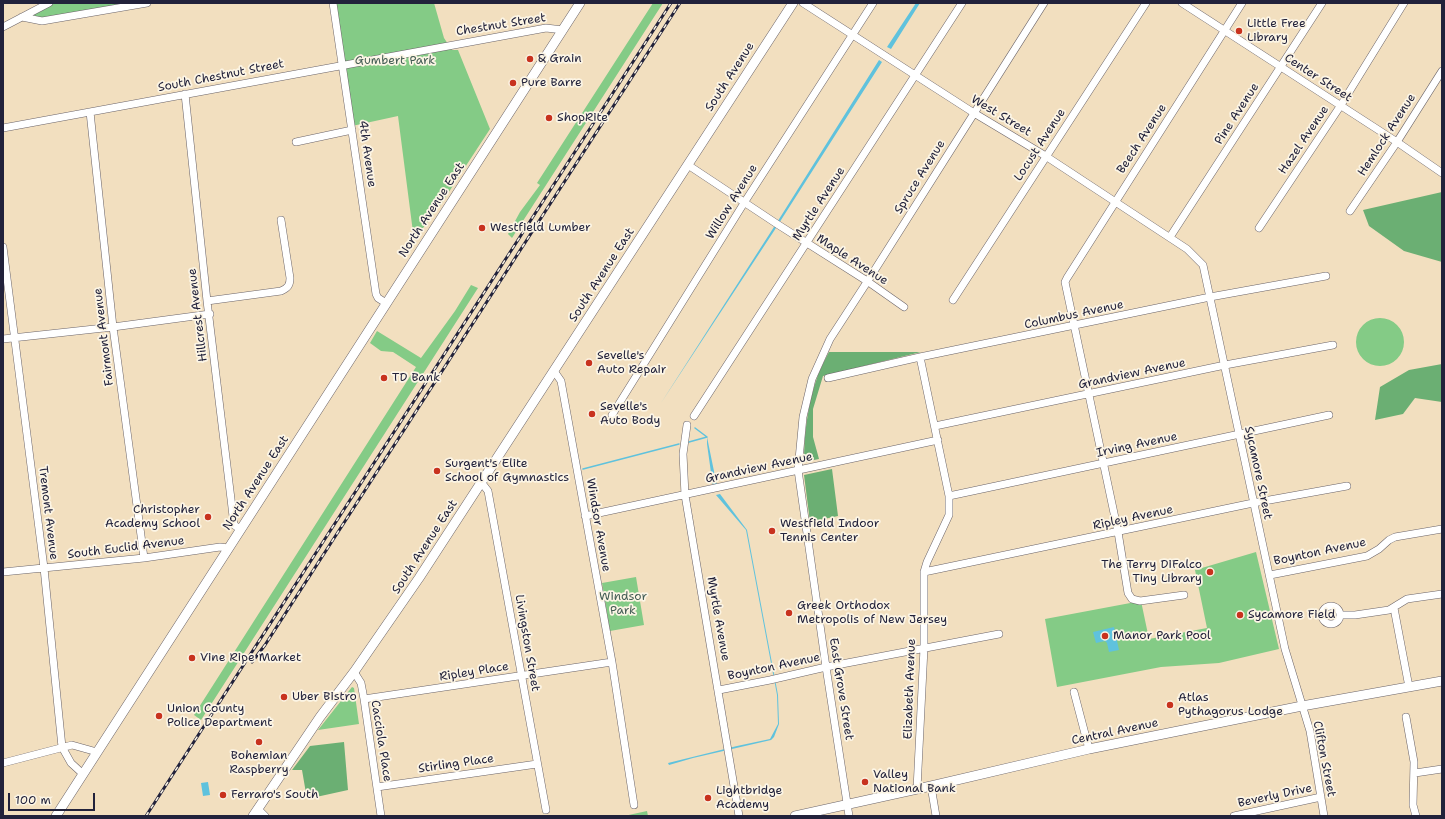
<!DOCTYPE html>
<style>
body{margin:0}
#map{position:relative;width:1445px;height:819px;overflow:hidden;background:#f2dfbf;font-family:"Shantell Sans",sans-serif}
canvas{display:block}
.frame{position:absolute;inset:0;border:4px solid #22223b;pointer-events:none}
.scale{position:absolute;left:8px;top:793px;width:87px;height:18px;box-sizing:border-box;border:2px solid #22223b;border-top:0;padding-left:5px;font-size:12px;line-height:14px;white-space:nowrap;color:#22223b;-webkit-text-stroke:3px #fcf5e5;paint-order:stroke}
</style>
<div id="map">
<canvas width="1445" height="819"></canvas>
<div class="frame"></div>
<div class="scale">100 m</div>
</div>
<script>
const context = document.querySelector('canvas').getContext('2d');
context.lineJoin = 'round';
function paint(path, color) { context.fillStyle = color; context.fill(path, 'evenodd'); }
function trace(path, color, width, dash) { context.strokeStyle = color; context.lineWidth = width; context.lineCap = dash ? 'butt' : 'round'; context.setLineDash(dash || []); context.stroke(path); }
function label(font, color, halo, rows, align = 'center') {
  context.font = font + ' "Shantell Sans",sans-serif'; context.lineWidth = 3.5; context.setLineDash([]); context.textBaseline = 'middle'; context.strokeStyle = halo; context.fillStyle = color; for (const [text, x, y, turn = 0] of rows) {
    context.save(); context.translate(x, y); context.rotate((+turn || 0) * Math.PI / 180); context.textAlign = isNaN(turn) ? turn : align; if (halo) context.strokeText(text, 0, 0); context.fillText(text, 0, 0); context.restore();
  }
}
const green = new Path2D(`
 M49,3H144L42,21L22,17Z
 M331,3H434L444,38L452,50H458L490,129L441,204L414,240L398,116L352,126Z
 M653,3H663L512,238L508,234L520,212L540,185L537,183Z
 M471,285L478,288L201,720L194,715L416,367L393,352L381,351L370,343L377,331L421,358L455,311Z
 M1356 342a24 24 0 1 1 48 0a24 24 0 1 1-48 0Z
 M1256,552L1279,649L1219,663L1161,667L1057,687L1045,619L1141,601L1149,639L1207,628L1195,570Z
 M636,577L644,625L610,631L602,583Z
 M352,687L354,688L359,724L318,730Z
 M647,811L648,816H624Z`);
const forest = new Path2D(`
 M1442,192V262L1404,251L1369,226L1363,210Z
 M829,352H921L823,376L813,409V437L819,459L804,462C804,433 808,403 818,375C821,367 825,360 829,352Z
 M1442,364V402L1415,398L1403,414L1375,420L1380,387L1409,370Z
 M832,469L838,516L810,522L804,475Z
 M344,742L348,790L307,799L302,770H292L310,746Z`);
const water = new Path2D(`
 M916,3H920L891,49L887,47Z
 M879,60L882,62L774,231L661,403L686,422L661,403L781,216Z
 M707,437L717,486L713,487L707,444Z
 M720,494L747,530L778,695L779,724L774,737L771,740L693,758L669,765L668,763L737,746L770,739L778,724L777,695L746,530L716,495Z
 M1114,627L1119,650L1109,652L1107,643L1105,641L1096,643L1093,632Z
 M208,782L210,795L203,796L201,783Z`);
const stream = new Path2D(`
 M695,428L707,437
 M689,442L707,437
 M583,469L679,444`);
const minor = new Path2D(`
 M333,3L376,294L378,298L386,303
 M803,3L974,113L1044,155L1187,249L1203,265L1285,649L1310,731L1324,816
 M1182,3L1397,142L1442,173
 M22,17L42,21L147,3
 M3,27L49,3
 M185,94L207,301L231,499L234,525L240,529
 M90,112L113,327L144,558
 M3,128L546,28L563,30
 M296,142L352,130
 M688,165L777,224L867,281L904,307
 M1350,211L1397,142L1442,71
 M1259,228L1341,105L1404,3
 M1170,237L1322,3
 M3,247L44,568L62,747L71,763L83,774
 M953,300L1146,3
 M207,301L281,291C288,288 290,285 290,278L281,220
 M3,339L113,327L210,314
 M554,371L561,381L612,662L634,805
 M828,378L920,357L1210,297L1326,276
 M612,415L744,203L873,3
 M694,416L962,3
 M687,425L683,454L685,495L739,816
 M935,426L1225,365L1333,345
 M481,482L488,491L546,810
 M949,496L1329,415
 M585,516L938,440
 M3,572L144,558L220,547L228,548
 M924,572L1253,503L1347,486
 M1270,575L1367,556L1379,549L1389,540L1395,537L1442,529
 M1184,595L1140,601L1132,599L1128,593L1118,532L1065,282L1067,278L1242,3
 M1322 615a9 9 0 1 1 18 0a9 9 0 1 1-18 0Z
 M1394,608L1409,687
 M1341,615H1355L1389,610L1407,599L1442,594
 M354,672L361,683L364,699L381,816
 M719,690L770,680L826,667L999,634
 M1074,692L1089,749
 M364,699L612,662
 M1406,717L1414,762L1413,805L1416,816
 M3,763L72,745L97,752
 M1415,773L1442,769
 M931,786L936,816
 M377,787L537,764
 M917,789L924,648V572L927,562L949,515V496L920,357
 M258,809L265,816
 M849,816L826,667L798,470L803,417L812,379L830,339L869,279L1044,3
 M1234,816L1321,797`);
const major = new Path2D(`
 M56,816L580,3
 M253,816L320,717L354,672L419,578L793,3
 M795,816L931,786L1089,749L1302,706L1442,681`);
const rail = new Path2D(`
 M252,662L265,645L680,3
 M146,816L671,3`);
const markers = [
 [1239,31,4,"#c8321e"],
 [530,59,4,"#c8321e"],
 [513,83,4,"#c8321e"],
 [549,118,4,"#c8321e"],
 [482,228,4,"#c8321e"],
 [589,363,4,"#c8321e"],
 [384,378,4,"#c8321e"],
 [592,414,4,"#c8321e"],
 [437,471,4,"#c8321e"],
 [208,517,4,"#c8321e"],
 [772,531,4,"#c8321e"],
 [1210,572,4,"#c8321e"],
 [789,613,4,"#c8321e"],
 [1240,615,4,"#c8321e"],
 [1105,636,4,"#c8321e"],
 [192,658,4,"#c8321e"],
 [284,697,4,"#c8321e"],
 [1170,705,4,"#c8321e"],
 [159,716,4,"#c8321e"],
 [259,742,4,"#c8321e"],
 [865,782,4,"#c8321e"],
 [223,795,4,"#c8321e"],
 [708,798,4,"#c8321e"]
];
const poiNames = [
 ["Little Free",1247,24],
 ["Library",1247,38],
 ["& Grain",538,59],
 ["Pure Barre",521,83],
 ["ShopRite",557,118],
 ["Westfield Lumber",490,228],
 ["Sevelle's",597,356],
 ["Auto Repair",597,370],
 ["TD Bank",392,378],
 ["Sevelle's",600,407],
 ["Auto Body",600,421],
 ["Surgent's Elite",445,464],
 ["School of Gymnastics",445,478],
 ["Christopher",200,510,"right"],
 ["Academy School",200,524,"right"],
 ["Westfield Indoor",780,524],
 ["Tennis Center",780,538],
 ["The Terry DiFalco",1202,565,"right"],
 ["Tiny Library",1202,579,"right"],
 ["Greek Orthodox",797,606],
 ["Metropolis of New Jersey",797,620],
 ["Sycamore Field",1248,615],
 ["Manor Park Pool",1113,636],
 ["Vine Ripe Market",200,658],
 ["Uber Bistro",292,697],
 ["Atlas",1178,698],
 ["Pythagorus Lodge",1178,712],
 ["Union County",167,709],
 ["Police Department",167,723],
 ["Bohemian",259,756,"center"],
 ["Raspberry",259,770,"center"],
 ["Valley",873,775],
 ["National Bank",873,789],
 ["Lightbridge",716,791],
 ["Academy",716,805],
 ["Ferraro's South",231,795]
];
const streetNames = [
 ["Chestnut Street",501,25,-9],
 ["South Chestnut Street",221,76,-11],
 ["South Avenue",730,77,-57],
 ["Center Street",1318,78,33],
 ["Pine Avenue",1237,114,-57],
 ["West Street",1001,116,31],
 ["Hemlock Avenue",1387,135,-57],
 ["Beech Avenue",1142,139,-57],
 ["Hazel Avenue",1304,140,-56],
 ["Locust Avenue",1040,145,-57],
 ["4th Avenue",367,154,82],
 ["Spruce Avenue",920,177,-58],
 ["Willow Avenue",732,202,-58],
 ["Myrtle Avenue",819,204,-57],
 ["North Avenue East",432,210,-57],
 ["Maple Avenue",852,260,33],
 ["South Avenue East",602,275,-57],
 ["Hillcrest Avenue",198,315,-97],
 ["Columbus Avenue",1074,315,-12],
 ["Fairmont Avenue",104,337,-97],
 ["Grandview Avenue",1132,374,-12],
 ["Irving Avenue",1137,445,-12],
 ["Grandview Avenue",759,468,-12],
 ["Sycamore Street",1258,473,78],
 ["North Avenue East",256,483,-57],
 ["Tremont Avenue",48,513,83],
 ["Ripley Avenue",1133,518,-12],
 ["Windsor Avenue",598,525,80],
 ["South Avenue East",425,547,-57],
 ["South Euclid Avenue",126,548,-7],
 ["Boynton Avenue",1320,552,-12],
 ["Myrtle Avenue",718,619,80],
 ["Livingston Street",527,643,80],
 ["Boynton Avenue",774,667,-12],
 ["Ripley Place",474,672,-9],
 ["East Grove Street",841,689,81],
 ["Elizabeth Avenue",910,689,-88],
 ["Central Avenue",1115,732,-12],
 ["Cacciola Place",381,741,81],
 ["Clifton Street",1324,759,79],
 ["Stirling Place",456,764,-8],
 ["Beverly Drive",1275,796,-12]
];
const parkNames = [
 ["Gumbert Park",395,61],
 ["Windsor",623,597],
 ["Park",623,611]
];
paint(green, '#84cb86');
paint(forest, '#6baf73');
paint(water, '#5fc2dd');
trace(stream, '#5fc2dd', 1.5);
trace(minor, '#6b6469', 8);
trace(major, '#6b6469', 10);
trace(minor, '#fff', 7);
trace(major, '#fff', 9);
trace(rail, '#22223b', 3);
trace(rail, '#fcf5e5', 1.5, [4.5]);
for (const [x, y, r, color] of markers) { const dot = new Path2D(); dot.arc(x, y, r, 0, 2 * Math.PI); context.fillStyle = color; context.fill(dot); trace(dot, '#fcf5e5', 1.5); }
label('12px', '#22223b', '#fcf5e5', poiNames, 'left');
label('12px', '#22223b', '#fcf5e5', streetNames);
label('12px', '#445d55', '#fcf5e5', parkNames);
</script>
